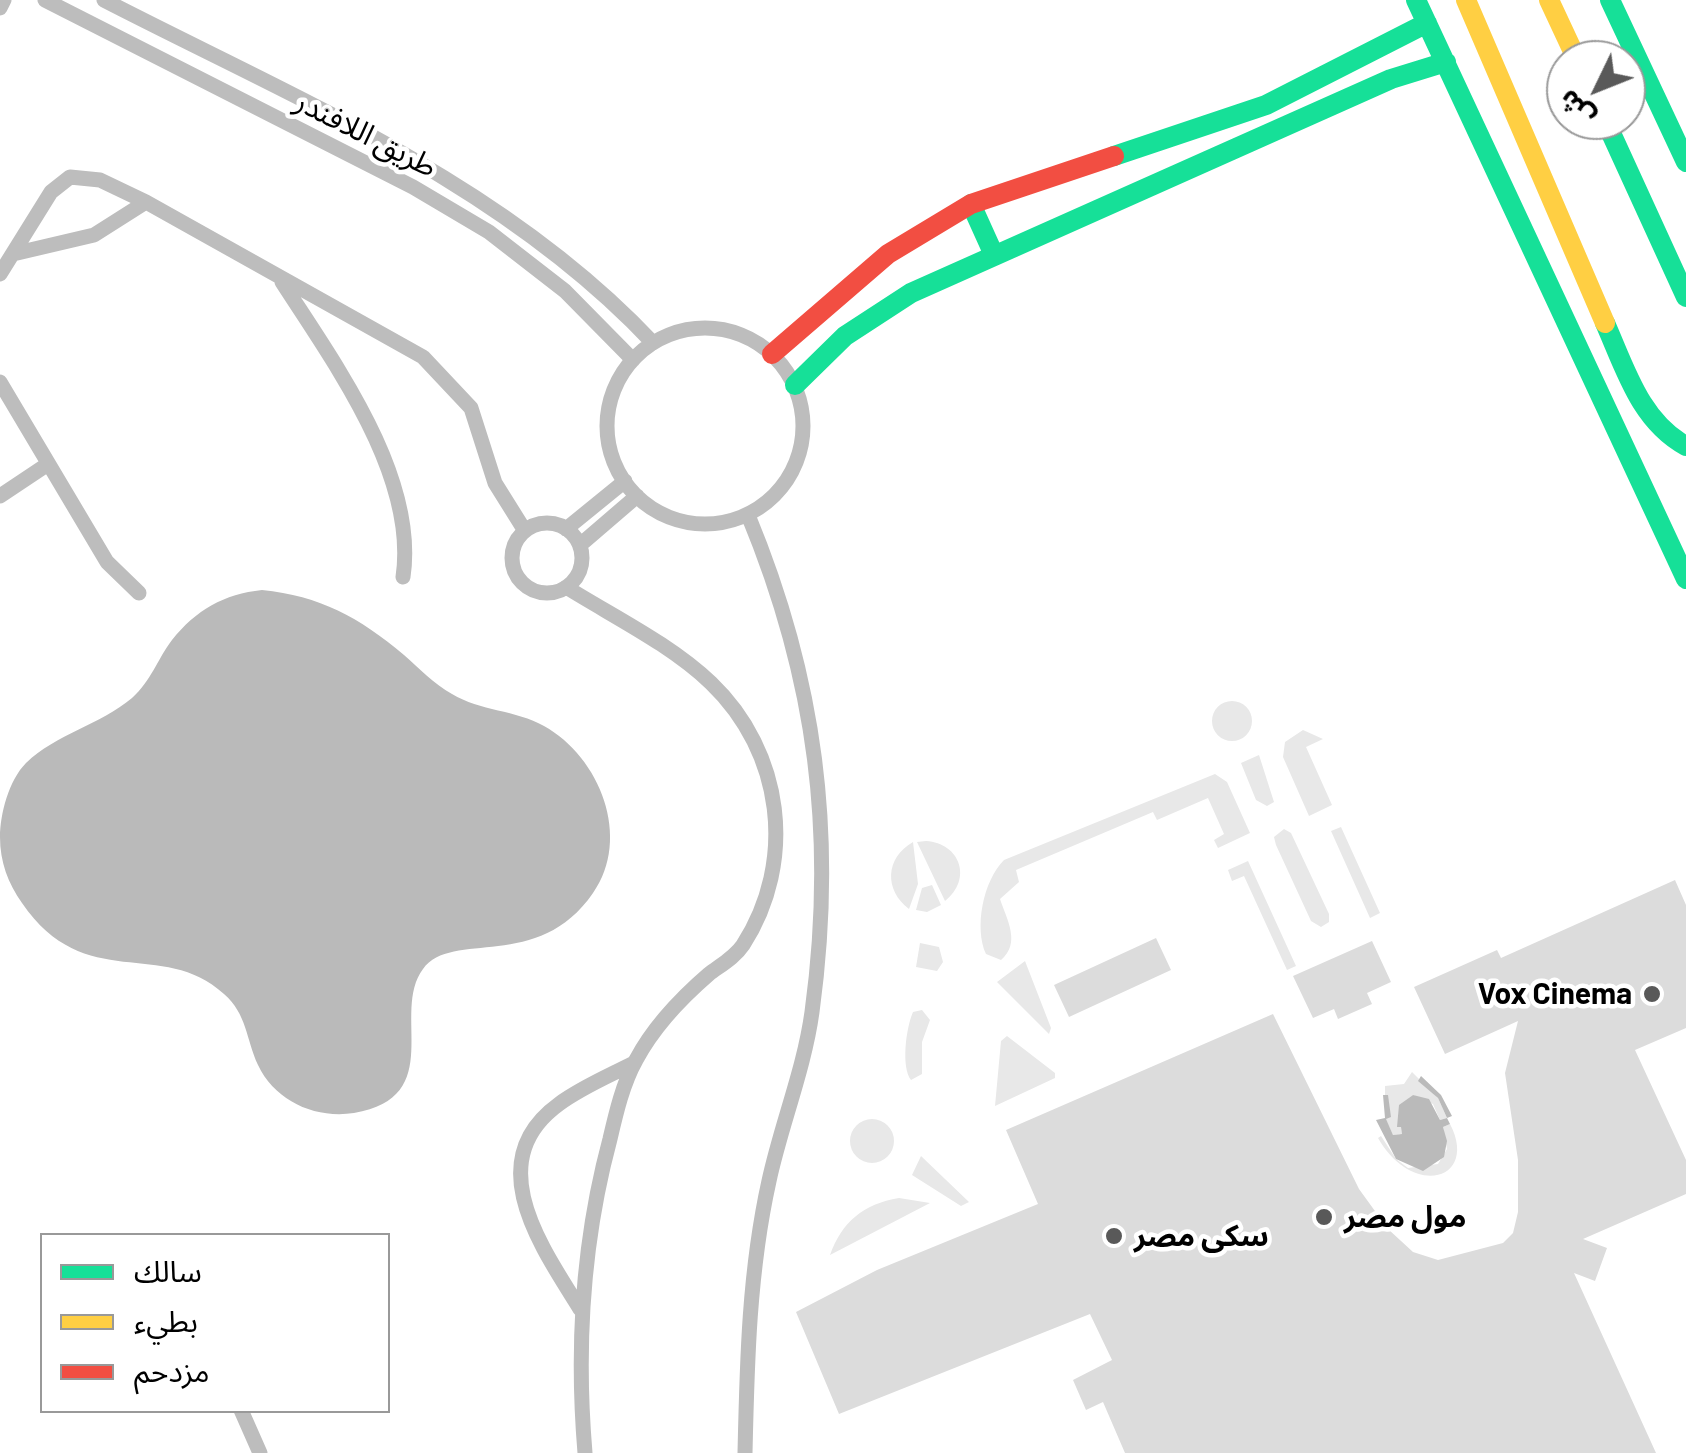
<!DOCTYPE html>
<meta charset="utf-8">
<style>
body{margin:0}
#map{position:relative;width:1686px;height:1453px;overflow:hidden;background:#fff;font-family:Barlow,"Noto Sans Arabic",sans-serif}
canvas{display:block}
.legend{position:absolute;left:40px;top:1233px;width:350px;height:180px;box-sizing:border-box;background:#fff;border:2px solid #999;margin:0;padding:12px 18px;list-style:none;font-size:30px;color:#000}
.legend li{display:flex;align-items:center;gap:20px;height:50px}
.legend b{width:50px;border:2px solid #999}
.north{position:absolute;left:1546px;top:40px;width:100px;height:100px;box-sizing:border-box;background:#fff;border:2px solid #999;border-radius:50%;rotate:227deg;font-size:28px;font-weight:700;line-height:40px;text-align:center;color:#000}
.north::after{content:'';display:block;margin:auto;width:35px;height:45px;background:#595959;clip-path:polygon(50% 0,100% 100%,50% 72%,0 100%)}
</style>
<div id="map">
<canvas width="1686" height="1453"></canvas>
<ul class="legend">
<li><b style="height:12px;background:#16e098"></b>سالك</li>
<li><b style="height:12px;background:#ffcf43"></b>بطيء</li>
<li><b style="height:12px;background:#f24e42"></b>مزدحم</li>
</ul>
<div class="north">ش</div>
</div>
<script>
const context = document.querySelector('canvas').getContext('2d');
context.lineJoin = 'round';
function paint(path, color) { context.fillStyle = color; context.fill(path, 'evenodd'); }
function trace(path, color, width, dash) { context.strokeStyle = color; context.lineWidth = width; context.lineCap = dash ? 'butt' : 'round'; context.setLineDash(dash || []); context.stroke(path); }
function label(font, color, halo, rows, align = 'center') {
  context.font = font + ' Barlow,"Noto Sans Arabic",sans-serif'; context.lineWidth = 9; context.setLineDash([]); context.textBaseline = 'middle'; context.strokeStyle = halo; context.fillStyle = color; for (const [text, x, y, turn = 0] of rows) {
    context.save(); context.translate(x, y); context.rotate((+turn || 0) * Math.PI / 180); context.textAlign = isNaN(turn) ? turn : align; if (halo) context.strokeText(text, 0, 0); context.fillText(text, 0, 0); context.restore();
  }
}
const green = new Path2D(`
 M1212 721a20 20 0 1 1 40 0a20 20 0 1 1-40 0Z
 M1303,730L1323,739L1306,747L1332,805L1309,816L1283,757L1285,742Z
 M1259,755L1274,802L1267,806L1256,800L1241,763Z
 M1215,774L1227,782L1250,833L1218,848L1214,840L1224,834L1208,798L1157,820L1153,812L1016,870L1019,882L1000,899C1007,920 1021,943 1001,960L986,954C974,928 983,881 1004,860Z
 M1341,827L1380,913L1370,918L1331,831Z
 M1284,829L1291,833L1329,914V922L1321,927L1311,921L1276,845L1274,837Z
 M926,841C960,843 973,879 945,901L917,842Z
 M913,842L918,884L909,909C884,890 885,858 913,842Z
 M1248,861L1296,966L1287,970L1244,876L1232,881L1228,870Z
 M932,885L941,905L927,912L916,910L922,888Z
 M920,943L939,947L943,962L937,971L916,967Z
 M1025,961L1051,1028L1049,1034L997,982Z
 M922,1010L930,1020L922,1042V1074L911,1080C901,1067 906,1028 913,1012Z
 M1007,1036L1055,1073V1078L995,1106L1001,1041Z
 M1412,1072L1438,1098L1447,1118L1440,1120L1433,1104L1413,1095L1399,1106L1402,1134L1393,1135L1385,1118V1086L1404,1084Z
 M850 1141a22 22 0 1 1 44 0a22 22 0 1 1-44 0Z
 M1450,1124C1479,1180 1413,1199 1378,1138L1381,1136L1396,1159L1408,1168L1438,1164L1447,1149L1443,1127Z
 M921,1156L969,1202L961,1206L912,1175Z
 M899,1198L930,1203L830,1255C842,1222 863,1204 899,1198Z`);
const water = new Path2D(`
 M262,590C320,596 359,617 404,655C419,668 434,684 452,694C480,711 516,710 544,726C600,757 632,838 593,893C538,973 452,929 423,969C390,1013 448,1097 354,1113C315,1119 275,1101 258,1065C246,1039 247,1014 224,994C162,937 85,995 22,903C8,883 0,862 0,837C0,814 9,780 26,763C56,734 100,725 132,698C151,681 157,660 172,640C196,610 224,594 262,590Z
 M1421,1076L1441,1095L1452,1116L1447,1118L1450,1124L1443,1127L1447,1141L1444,1157L1423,1171L1396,1159L1376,1120L1385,1118L1383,1095H1388L1391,1117L1386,1119L1393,1135L1402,1134L1401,1127H1397L1399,1105L1413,1095L1429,1099L1440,1120L1447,1118L1438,1098L1418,1081Z`);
const building = new Path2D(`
 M1675,880L1686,905V1028L1635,1050L1686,1160V1194L1583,1239L1607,1248L1595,1281L1574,1273L1656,1453H1125L1103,1402L1086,1410L1073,1380L1112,1360L1090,1314L839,1414L796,1312L877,1270L1038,1204L1006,1130L1273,1014L1359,1189L1388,1229L1413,1252L1438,1260L1503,1243L1513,1233L1518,1212V1160L1505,1073L1518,1021L1445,1054L1414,987L1497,950L1501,958Z
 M1156,938L1171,970L1069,1017L1054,985Z
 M1372,941L1391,982L1367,993L1372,1004L1338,1019L1334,1009L1313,1018L1293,976Z`);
const street = new Path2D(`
 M45,0L413,187L489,232L565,291L633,360
 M104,0C296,99 503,183 653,343
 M0,8L4,0
 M13,254L94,235L146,202
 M0,274L51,192L70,177L100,180L146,202L423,357L471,408L495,483L525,531
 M282,282C334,363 418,476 403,577
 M607 426a98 98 0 1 1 196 0a98 98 0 1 1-196 0Z
 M0,382L107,562L139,593
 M0,496L48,464
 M512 558a35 35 0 1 1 70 0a35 35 0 1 1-70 0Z
 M566,529L625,481
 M580,545L637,496
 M566,587C614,617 670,644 711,683C783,752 797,861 743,945C735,957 721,965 709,974C680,999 654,1026 636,1060C623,1083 616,1113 610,1139C582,1243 576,1346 585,1453
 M580,1309C543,1249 479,1162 559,1104C582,1087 609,1076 634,1063
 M241,1410L260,1453
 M745,1453C747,1362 749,1271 769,1181C781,1125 804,1070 812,1012C836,836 816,679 748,515`);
const fast = new Path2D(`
 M1416,0L1686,579
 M1610,0L1686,162
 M1605,120L1686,297
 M1114,156L1266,105L1427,23
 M971,204L994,255
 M1605,323C1625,368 1640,421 1686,446
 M795,385L845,336L911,293L1391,79L1446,62`);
const slow = new Path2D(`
 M1466,0L1605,323
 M1549,0L1577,60`);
const jam = new Path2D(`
 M772,354L888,254L971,204L1114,156`);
const markers = [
 [1652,994,10,"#595959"],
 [1324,1217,10,"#595959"],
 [1114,1236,10,"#595959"]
];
const streetNames = [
 ["طريق اللافندر",366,134,27]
];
const poiNames = [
 ["Vox Cinema",1632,994,"right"],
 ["مول مصر",1344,1217],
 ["سكى مصر",1134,1236]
];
paint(green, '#e8e8e8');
paint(water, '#bababa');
paint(building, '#dcdcdc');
trace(street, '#bdbdbd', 15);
trace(fast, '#16e098', 20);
trace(slow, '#ffcf43', 20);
trace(jam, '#f24e42', 20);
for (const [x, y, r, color] of markers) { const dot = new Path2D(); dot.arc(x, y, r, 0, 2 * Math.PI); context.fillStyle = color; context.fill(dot); trace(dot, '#fff', 4); }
label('30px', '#000', '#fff', streetNames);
label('bold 30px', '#000', '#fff', poiNames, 'left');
</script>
